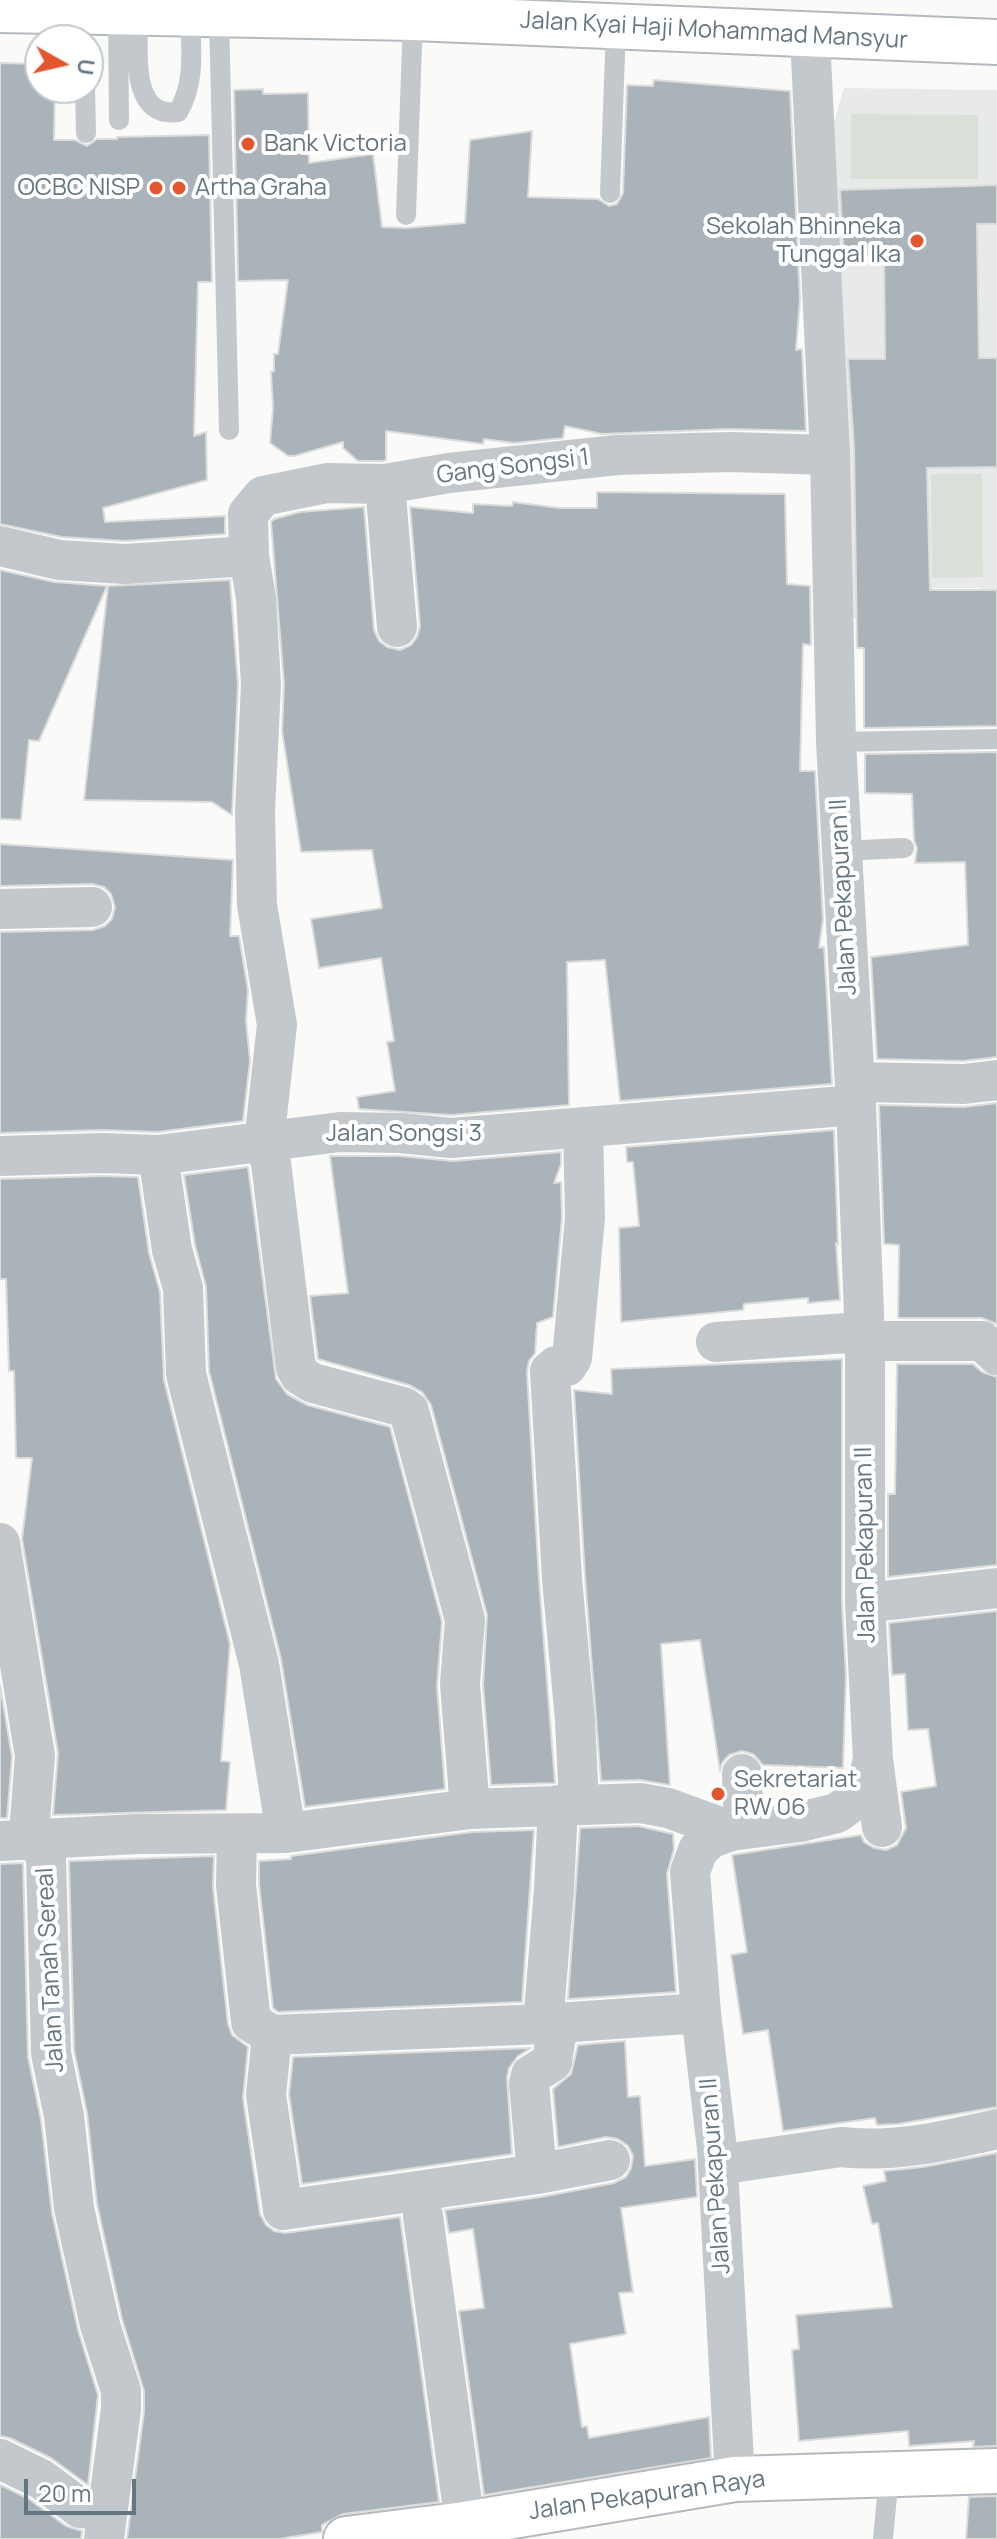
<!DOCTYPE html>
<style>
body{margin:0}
#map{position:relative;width:997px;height:2539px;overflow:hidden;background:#fafaf8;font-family:Manrope,sans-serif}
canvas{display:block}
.north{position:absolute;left:24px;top:24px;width:80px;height:80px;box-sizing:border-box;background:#fff;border:2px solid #c1c8cd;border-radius:50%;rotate:98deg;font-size:22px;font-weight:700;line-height:32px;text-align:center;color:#657683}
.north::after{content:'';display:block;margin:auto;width:28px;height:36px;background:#e4572e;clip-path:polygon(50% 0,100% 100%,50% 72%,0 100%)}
.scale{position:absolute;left:24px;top:2479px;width:112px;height:36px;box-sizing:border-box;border:4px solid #657683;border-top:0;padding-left:10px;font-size:24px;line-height:28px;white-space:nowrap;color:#657683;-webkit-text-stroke:6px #fff;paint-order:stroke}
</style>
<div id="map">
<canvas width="997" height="2539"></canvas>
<div class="north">U</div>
<div class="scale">20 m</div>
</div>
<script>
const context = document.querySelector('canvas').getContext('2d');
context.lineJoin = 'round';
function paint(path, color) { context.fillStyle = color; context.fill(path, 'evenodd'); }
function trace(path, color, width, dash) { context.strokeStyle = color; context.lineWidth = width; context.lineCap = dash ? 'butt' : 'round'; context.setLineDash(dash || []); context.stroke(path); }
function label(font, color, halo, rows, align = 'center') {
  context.font = font + ' Manrope,sans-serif'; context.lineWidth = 8; context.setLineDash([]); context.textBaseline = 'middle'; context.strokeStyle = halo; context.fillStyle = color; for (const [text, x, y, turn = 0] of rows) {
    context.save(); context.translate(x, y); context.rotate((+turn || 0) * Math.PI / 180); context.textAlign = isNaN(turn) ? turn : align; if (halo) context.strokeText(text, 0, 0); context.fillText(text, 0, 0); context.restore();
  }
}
const built = new Path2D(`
 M844,88L997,90V618H979L981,588H933L932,617L852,618L832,129Z`);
const green = new Path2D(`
 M851,114L978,115V179H851Z
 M931,474H982L983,577L932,578Z`);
const building = new Path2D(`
 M0,63L40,64V88H55L54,140H75L87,146L97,139H117V137L209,135L212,282H198L194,436L206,432L207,480L103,508L105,522L225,516V534L125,541L62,537L0,524Z
 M654,80L790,91L800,299L796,350L802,349L806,431L729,429L602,434L565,426L563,438L514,443L484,439L483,444L386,431V460L383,461H358L343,448V442L294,456H288L270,443L273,408L271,372L274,371V354H278L288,280L238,281L234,90L263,89V94L308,93L309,163L373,154L382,227L406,228L465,223L470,140L532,131L528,197L598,199L609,206L617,204L623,193L627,85L653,86Z
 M997,185V224H977L979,358H997V467L927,468L930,590H997V726L864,728V648H857L854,448L848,359H885L884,257L844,258L840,190Z
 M597,492L785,494L787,584L810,586L811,645L803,644L800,771H815L823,919L819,948L824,947L832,1084L620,1101L605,960L567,962L569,1105L451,1115L359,1109L357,1097L395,1091L387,1042L394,1041L381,958L319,968L311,919L382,908L372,850L301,852L282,731L284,684L271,522L274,519L300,512L364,507L374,630L379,641L387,647L400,650L411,645L417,637L420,626L410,507L473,513V504L512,506L513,502L559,508H597Z
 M0,570L54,582L107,586L39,741L29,740L21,820L0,819Z
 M230,580L238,685L232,815L212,802L84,800L108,586Z
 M997,752V1057L963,1061L877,1059L871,957L968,945L965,862L915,863L917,848L914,840L912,794L865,793V754Z
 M0,844L233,860L230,936H239L248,990L246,1020L250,1061L243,1121L157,1132L102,1130L0,1133V932L93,930L105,926L112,919L115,907L111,894L104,887L92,884L0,886Z
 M997,1103V1324L982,1318H898L899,1245L884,1244L879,1105L964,1107Z
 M834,1130L838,1244L836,1243L840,1300L808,1303V1298L744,1304L743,1310L621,1322L619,1228L639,1226L633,1162H627L626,1147Z
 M561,1152V1164L554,1183L561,1182L562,1217L553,1317L537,1323L535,1353L529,1361L527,1372L539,1580L555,1783L491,1785L483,1684L487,1615L431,1405L422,1392L409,1385L318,1359L310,1296L348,1293L330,1156H399L453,1161Z
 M248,1167L276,1379L287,1394L307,1405L390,1427L442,1622L437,1686L445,1789L305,1807L281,1659L209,1371L206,1287L195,1245L184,1175Z
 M103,1176L138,1177L149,1253L160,1292L164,1380L230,1644L221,1761L230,1762L226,1810L53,1815L58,1753L22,1539L32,1458H16L14,1371H9L6,1279H0V1179Z
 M842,1359V1603L846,1676L843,1768L763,1765L753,1754L742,1751L729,1755L722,1763L720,1771L700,1640L661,1644L670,1785L640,1780L601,1781L585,1577L574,1390L612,1394L611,1369Z
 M897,1364H973L982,1372L997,1377V1565L888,1577V1494H895Z
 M997,1611V2107L898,2124L877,2125L875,2118L783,2131L768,2030L743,2034L731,1955L747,1952L732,1855L861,1835L864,1842L874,1848L886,1850L897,1845L906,1828L901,1792L936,1786L928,1729L908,1730L905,1674L892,1675L889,1623Z
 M0,1685L12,1757L7,1818H0Z
 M638,1826L673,1834L674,1849L667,1874L676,1992L568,1999L580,1828Z
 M534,1830L522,2002L278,2012L273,2008L259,1884V1861L291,1859V1856L472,1832Z
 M214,1856L213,1887L228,2024L232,2035L248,2047L243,2098L260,2214L266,2225L274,2231L285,2233L400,2217L439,2502L343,2514L322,2525V2532L279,2539H127L144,2412V2391L122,2319L97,2204L87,2113L74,2050L69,1861Z
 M23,1863L28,2057L41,2120L52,2213L78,2330L98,2395L88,2485L51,2458L10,2438L0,2436V1864Z
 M625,2041L628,2097L640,2096L645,2166L695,2159L697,2197L621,2208L633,2292L619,2293L626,2334L570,2344L582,2427L587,2426L589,2438L709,2417L711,2458L484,2495L459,2311L484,2308L473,2229L449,2233L445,2210L541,2197L614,2183L626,2177L631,2168L633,2156L628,2146L618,2139L606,2137L558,2147L553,2089L571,2074L578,2045Z
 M531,2048L518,2056L509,2068L507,2077L512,2154L302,2184L289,2094L293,2057Z
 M997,2153V2446L973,2447L974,2441L909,2446L908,2431L799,2441L792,2350L799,2349L796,2315L892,2307L878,2223L872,2224L863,2186L886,2181L884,2171L923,2167Z
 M0,2485L29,2499L66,2526L82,2531L81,2539H0Z
 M997,2496V2539H966L969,2497Z`);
const lane = new Path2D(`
 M118,13L119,120
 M138,14C139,47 128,119 178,112C196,83 191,47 190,15
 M219,16L229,430
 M85,88L86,133
 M610,193L616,26
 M406,215L413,18
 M836,742L997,739
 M842,851L904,848
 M883,2539L889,2475`);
const street = new Path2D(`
 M385,484L397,627
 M0,546L59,560L125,564L249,556
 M0,909L92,907
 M855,1082L964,1084L997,1080
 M158,1155L172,1250L183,1288L186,1374L259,1664L286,1833
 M0,1156L103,1153L158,1155L340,1132L400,1133L451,1138L856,1105
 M865,1341H982L997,1355
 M716,1342L863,1332
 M0,1543L35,1756L30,1820L35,1837L46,1857L51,2053L64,2116L74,2208L100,2325L121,2391V2409L104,2539
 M865,1603L997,1588
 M873,1759L882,1827
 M742,1774L744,1829
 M579,1804L575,1720L562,1579L550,1371L556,1366H567L572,1358L585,1218L583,1127
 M470,1809L460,1684L465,1620L409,1411L403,1407L313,1383L300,1375L296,1368L271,1163L264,1142L277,1025L257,905L255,811L261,685L256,598L249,556L248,514L263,496L327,483L385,484L449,473L617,455L730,452L830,455
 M237,1834L236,1885L251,2022L272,2035L266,2095L283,2210L537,2174L610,2160
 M0,1841L138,1834L286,1833L470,1809L640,1803L668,1808L731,1831
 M272,2035L543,2024L701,2013
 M718,2165L841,2147C895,2153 944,2141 997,2129
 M537,2174L529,2083L531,2075L552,2062L556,2036L543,2024L554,1890L558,1805
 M423,2216L465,2524
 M0,2459L41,2479L80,2508L107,2510
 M735,2479L717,2149L701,2013L690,1872L698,1850L711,1838L731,1831L800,1822L837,1813L856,1799L867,1785L873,1759L865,1603V1341L856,1105L836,742L830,455L810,36`);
const secondary = new Path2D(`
 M0,10L413,18L997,42
 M346,2539L465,2524L735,2479L997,2471`);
const markers = [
 [248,144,8,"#e4572e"],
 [156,188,8,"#e4572e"],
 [179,188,8,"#e4572e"],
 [917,241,8,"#e4572e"],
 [718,1794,8,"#e4572e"]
];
const streetNames = [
 ["Jalan Kyai Haji Mohammad Mansyur",714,31,3],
 ["Gang Songsi 1",513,467,-7],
 ["Jalan Pekapuran II",844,897,-93],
 ["Jalan Songsi 3",404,1134],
 ["Jalan Pekapuran II",866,1545,-91],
 ["Jalan Tanah Sereal",51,1970,-93],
 ["Jalan Pekapuran II",716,2176,-94],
 ["Jalan Pekapuran Raya",647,2496,-8]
];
const poiNames = [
 ["Bank Victoria",264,144],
 ["OCBC NISP",140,188,"right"],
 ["Artha Graha",195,188],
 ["Sekolah Bhinneka",901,227,"right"],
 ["Tunggal Ika",901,255,"right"],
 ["Sekretariat",734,1780],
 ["RW 06",734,1808]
];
paint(built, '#e8e9e9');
paint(green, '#dadfd7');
paint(building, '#aab3b9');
trace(building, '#dcdcda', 2);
trace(secondary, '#b3babf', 48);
trace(lane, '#c3c8cc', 20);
trace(street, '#c3c8cc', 40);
trace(secondary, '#fff', 44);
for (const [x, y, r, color] of markers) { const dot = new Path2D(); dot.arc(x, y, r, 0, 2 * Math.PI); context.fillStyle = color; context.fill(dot); trace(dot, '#fff', 3); }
label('24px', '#657683', '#fff', streetNames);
label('24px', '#657683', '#fff', poiNames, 'left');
</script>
